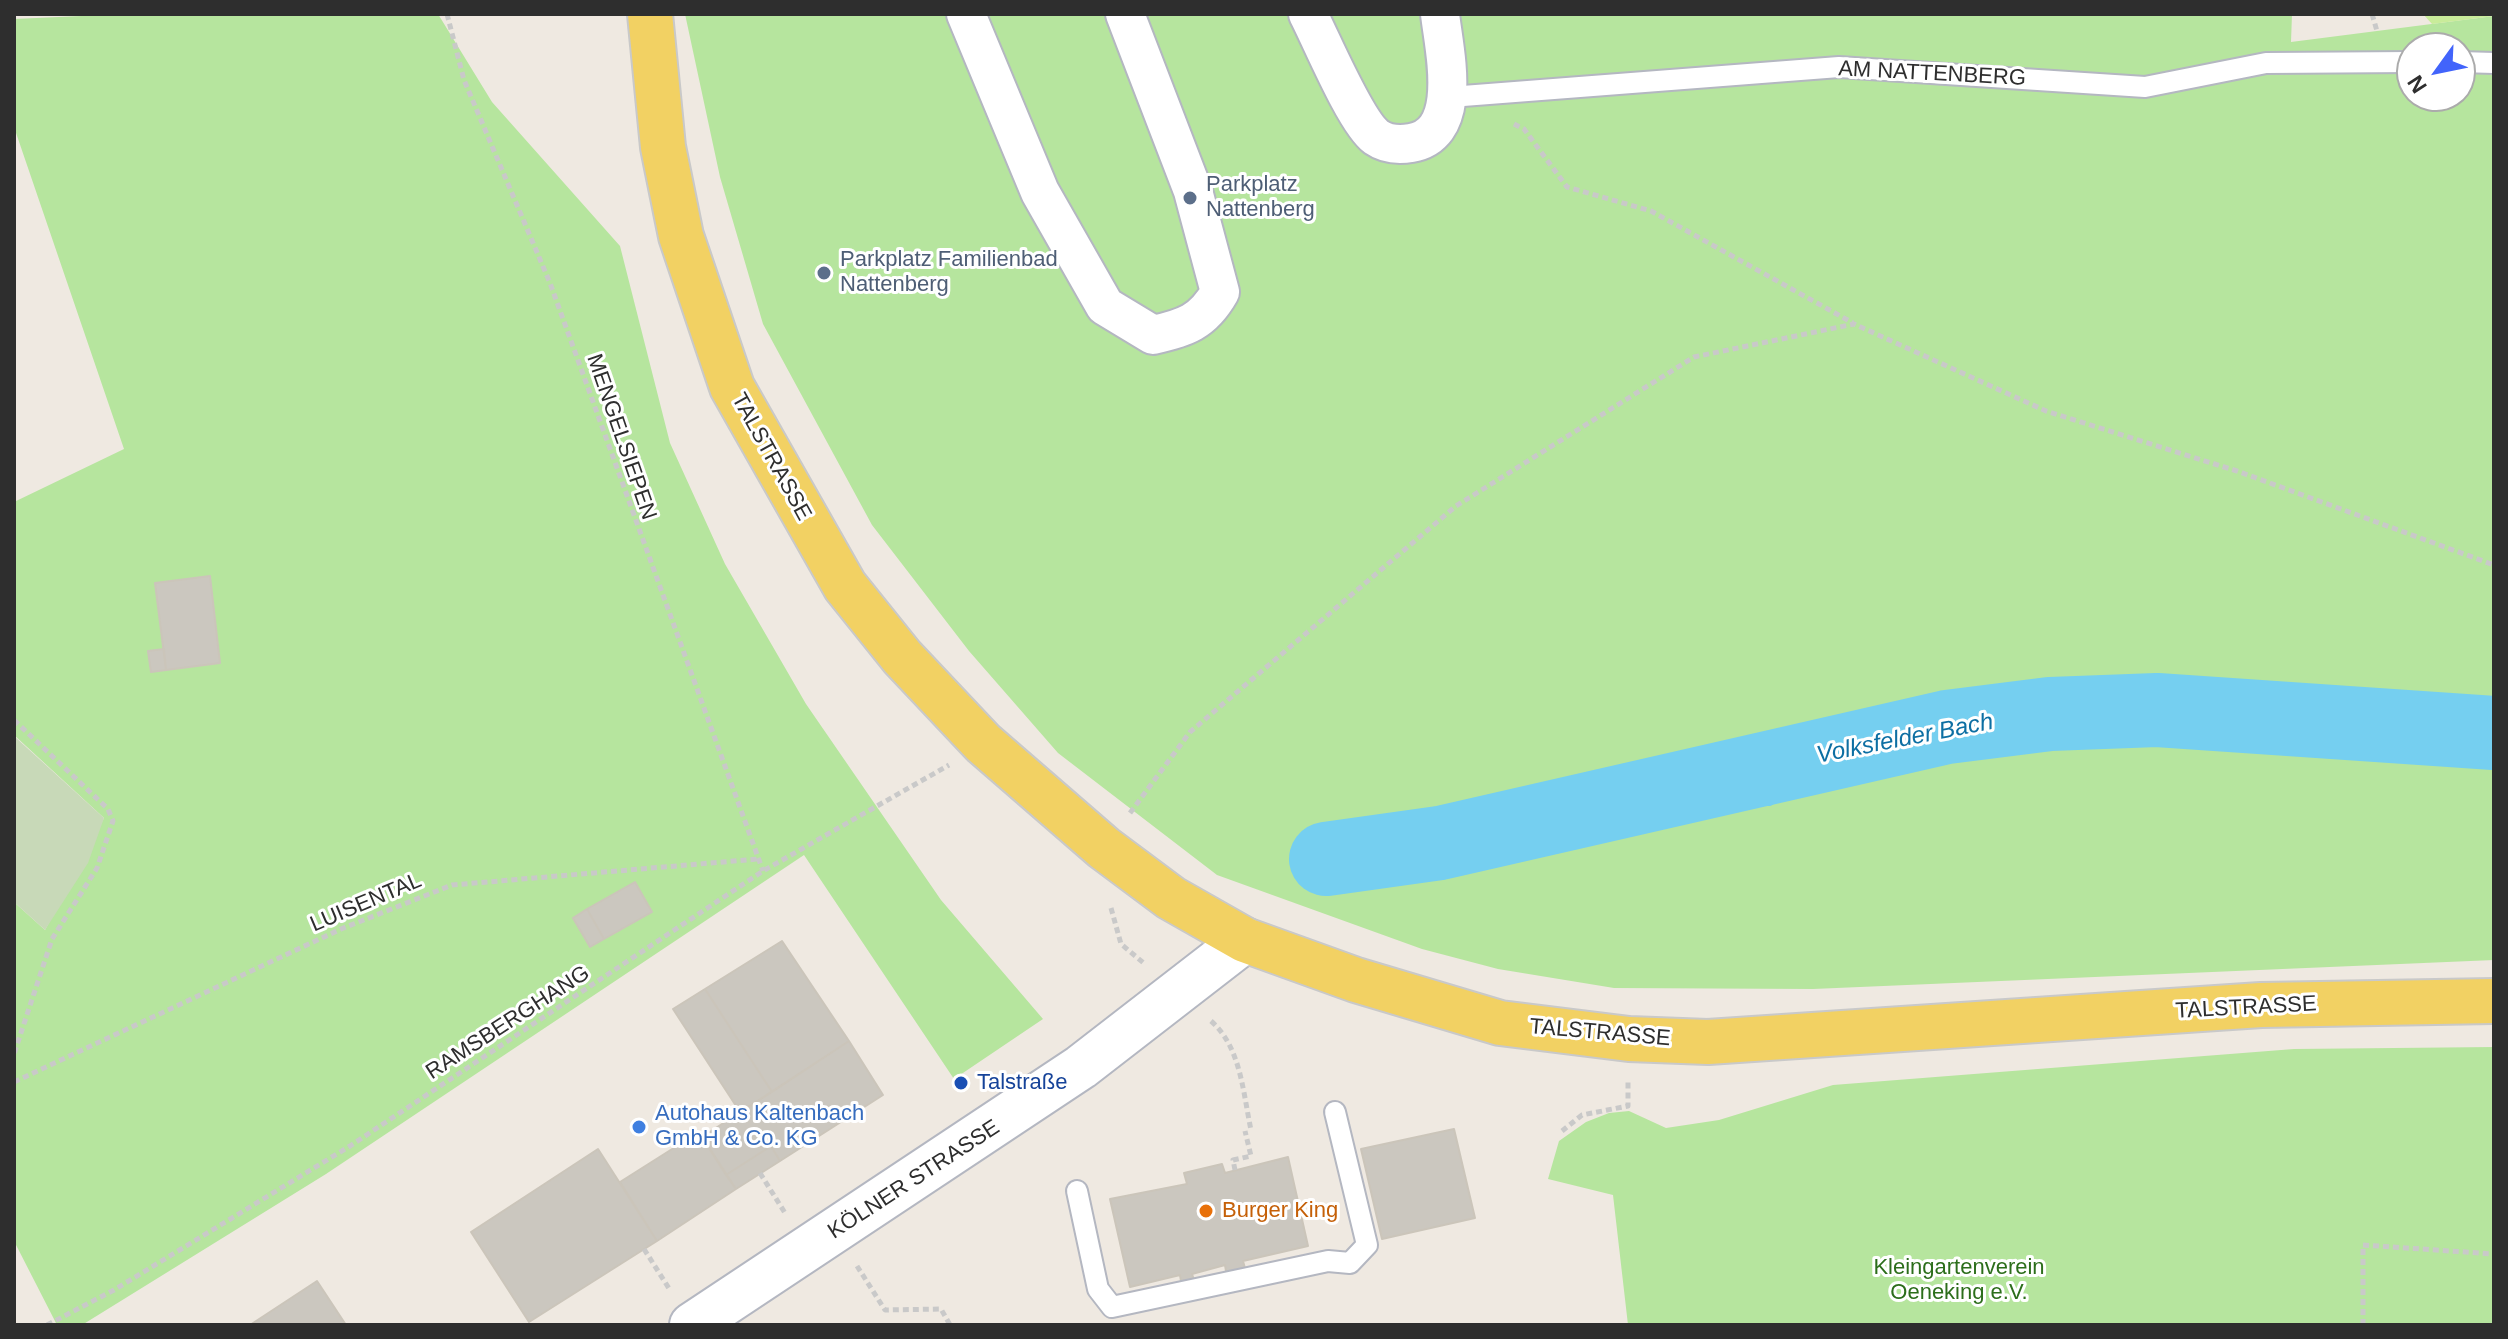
<!DOCTYPE html>
<meta charset="utf-8">
<style>
body{margin:0}
#map{position:relative;width:2508px;height:1339px;overflow:hidden;background:#efe9e1;font-family:Helvetica,sans-serif}
canvas{display:block}
.frame{position:absolute;inset:0;border:16px solid #2e2e2e;pointer-events:none}
.north{position:absolute;left:2396px;top:32px;width:80px;height:80px;box-sizing:border-box;background:#fff;border:2px solid #ababab;border-radius:50%;rotate:237deg;font-size:22px;font-weight:700;line-height:32px;text-align:center;color:#2e2e2e}
.north::after{content:'';display:block;margin:auto;width:28px;height:36px;background:#4264fb;clip-path:polygon(50% 0,100% 100%,50% 72%,0 100%)}
</style>
<div id="map">
<canvas width="2508" height="1339"></canvas>
<div class="frame"></div>
<div class="north">N</div>
</div>
<script>
const context = document.querySelector('canvas').getContext('2d');
context.lineJoin = 'round';
function paint(path, color) { context.fillStyle = color; context.fill(path, 'evenodd'); }
function trace(path, color, width, dash) { context.strokeStyle = color; context.lineWidth = width; context.lineCap = dash ? 'butt' : 'round'; context.setLineDash(dash || []); context.stroke(path); }
function label(font, color, halo, rows, align = 'center') {
  context.font = font + ' Helvetica,sans-serif'; context.lineWidth = 6; context.setLineDash([]); context.textBaseline = 'middle'; context.strokeStyle = halo; context.fillStyle = color; for (const [text, x, y, turn = 0] of rows) {
    context.save(); context.translate(x, y); context.rotate((+turn || 0) * Math.PI / 180); context.textAlign = isNaN(turn) ? turn : align; if (halo) context.strokeText(text, 0, 0); context.fillText(text, 0, 0); context.restore();
  }
}
const green = new Path2D(`
 M126,14H438L492,102L620,246L670,443L725,564L806,704L941,900L1043,1019L954,1079L804,855L326,1174L82,1325H57L14,1241V902L45,930L104,818L14,735V502L124,449L14,127V19Z
 M685,14H2292L2291,42L2494,16V960L1813,989L1614,988L1498,969L1422,949L1217,875L1058,753L969,651L872,525L763,324L720,177ZM2412,48H2460V96H2412Z
 M2494,1047V1325H1628L1613,1195L1548,1179L1559,1141L1586,1122L1609,1113L1629,1111L1666,1128L1719,1120L1833,1085L2294,1049Z`);
const cemetery = new Path2D(`
 M14,736L104,818L88,863L45,930L14,902Z`);
const pitch = new Path2D(`
 M2423,14H2494V16L2432,24Z`);
const stream = new Path2D(`
 M1769,800L1829,753`);
const river = new Path2D(`
 M1326,859L1440,843L1947,727L2050,714L2157,710L2494,733`);
const building = new Path2D(`
 M210,576L220,663L166,670L155,583Z
 M164,649L166,670L151,672L148,651Z
 M635,882L652,912L604,939L587,909Z
 M587,909L604,939L590,947L573,918Z
 M782,941L849,1041L772,1092L705,989Z
 M705,989L772,1092L740,1112L673,1009Z
 M849,1041L883,1095L780,1161L771,1146L726,1175L702,1137Z
 M1454,1129L1475,1218L1382,1239L1361,1149Z
 M699,1132L736,1189L657,1241L620,1182Z
 M771,1146L780,1161L736,1189L726,1175Z
 M598,1149L657,1241L529,1322L471,1232Z
 M1288,1157L1308,1246L1243,1261L1246,1272L1227,1277L1225,1265L1192,1274L1195,1283L1182,1287L1180,1275L1130,1287L1110,1199L1187,1184L1184,1173L1222,1164L1225,1173Z
 M317,1281L346,1325H250Z`);
const path = new Path2D(`
 M447,14L464,80L550,283L763,871
 M2372,14L2377,31
 M1514,124L1524,129L1567,187L1651,211L1853,323
 M14,720L108,809L113,821L97,868L52,939L14,1054
 M1130,813L1190,732L1456,506L1694,357L1854,324L2046,411L2237,471L2494,565
 M1111,908L1121,944L1146,965
 M1211,1021C1241,1047 1243,1093 1251,1130
 M14,1082L341,929L452,885L758,859
 M1562,1131L1582,1115L1628,1106V1080
 M1235,1170L1233,1160L1251,1156L1245,1131
 M760,1173L785,1213
 M644,1249L670,1290
 M857,1266L885,1310L941,1309L950,1325
 M47,1325L114,1290L350,1146L763,871L949,765
 M2363,1325V1245L2494,1254`);
const lane = new Path2D(`
 M2460,62L2494,63
 M1450,97L1839,67L2145,87L2266,63L2412,62
 M1077,1191L1098,1289L1112,1307L1328,1261L1350,1263L1367,1245L1335,1112`);
const street = new Path2D(`
 M966,14L1040,192L1105,306L1153,335C1185,328 1203,322 1220,292L1193,191L1125,14
 M1308,14C1322,41 1355,121 1376,137C1386,144 1399,145 1411,143C1465,134 1444,50 1440,14`);
const secondary = new Path2D(`
 M692,1325L1081,1067L1245,940`);
const primary = new Path2D(`
 M650,14L663,147L681,236L732,387L845,586L902,657L983,743L1104,848L1171,898L1245,940L1356,980L1500,1023L1629,1039L1708,1042L2261,1005L2494,1001`);
const markers = [
 [1190,198,8,"#5c6f8a"],
 [824,273,8,"#5c6f8a"],
 [961,1083,8,"#1a4fb4"],
 [639,1127,8,"#3f7fe0"],
 [1206,1211,8,"#e8710a"]
];
const streetNames = [
 ["AM NATTENBERG",1932,74,3],
 ["MENGELSIEPEN",621,437,71],
 ["TALSTRASSE",771,457,61],
 ["LUISENTAL",366,903,-23],
 ["TALSTRASSE",2246,1008,-3],
 ["RAMSBERGHANG",508,1023,-33],
 ["TALSTRASSE",1600,1033,5],
 ["KÖLNER STRASSE",914,1180,-33]
];
const serviceNames = [
 ["Parkplatz",1206,185],
 ["Nattenberg",1206,210],
 ["Parkplatz Familienbad",840,260],
 ["Nattenberg",840,285]
];
const transitNames = [
 ["Talstraße",977,1083]
];
const shopNames = [
 ["Autohaus Kaltenbach",655,1114],
 ["GmbH & Co. KG",655,1139]
];
const foodNames = [
 ["Burger King",1222,1211]
];
const parkNames = [
 ["Kleingartenverein",1959,1268],
 ["Oeneking e.V.",1959,1293]
];
const waterNames = [
 ["Volksfelder Bach",1905,739,-11]
];
paint(green, '#b6e59e');
paint(cemetery, '#c8d9b8');
paint(pitch, '#c9ec9a');
trace(stream, '#75cff0', 12);
trace(river, '#75cff0', 74);
paint(building, '#cbc7bf');
trace(building, '#cbc5ba', 2);
trace(lane, '#b4b7c1', 24);
trace(street, '#b4b7c1', 42);
trace(secondary, '#b4b7c1', 48);
trace(primary, '#c9c9c9', 48);
trace(path, '#c9c9c9', 5, [6, 4]);
trace(lane, '#fff', 20);
trace(street, '#fff', 38);
trace(secondary, '#fff', 44);
trace(primary, '#f2d163', 44);
for (const [x, y, r, color] of markers) { const dot = new Path2D(); dot.arc(x, y, r, 0, 2 * Math.PI); context.fillStyle = color; context.fill(dot); trace(dot, '#fff', 3); }
label('22px', '#2e2e2e', '#fff', streetNames);
label('22px', '#4e5e75', '#fff', serviceNames, 'left');
label('22px', '#164399', '#fff', transitNames, 'left');
label('22px', '#366cbe', '#fff', shopNames, 'left');
label('22px', '#c56008', '#fff', foodNames, 'left');
label('22px', '#2c6e1b', '#fff', parkNames);
label('italic 24px', '#0d6fa3', '#fff', waterNames);
</script>
